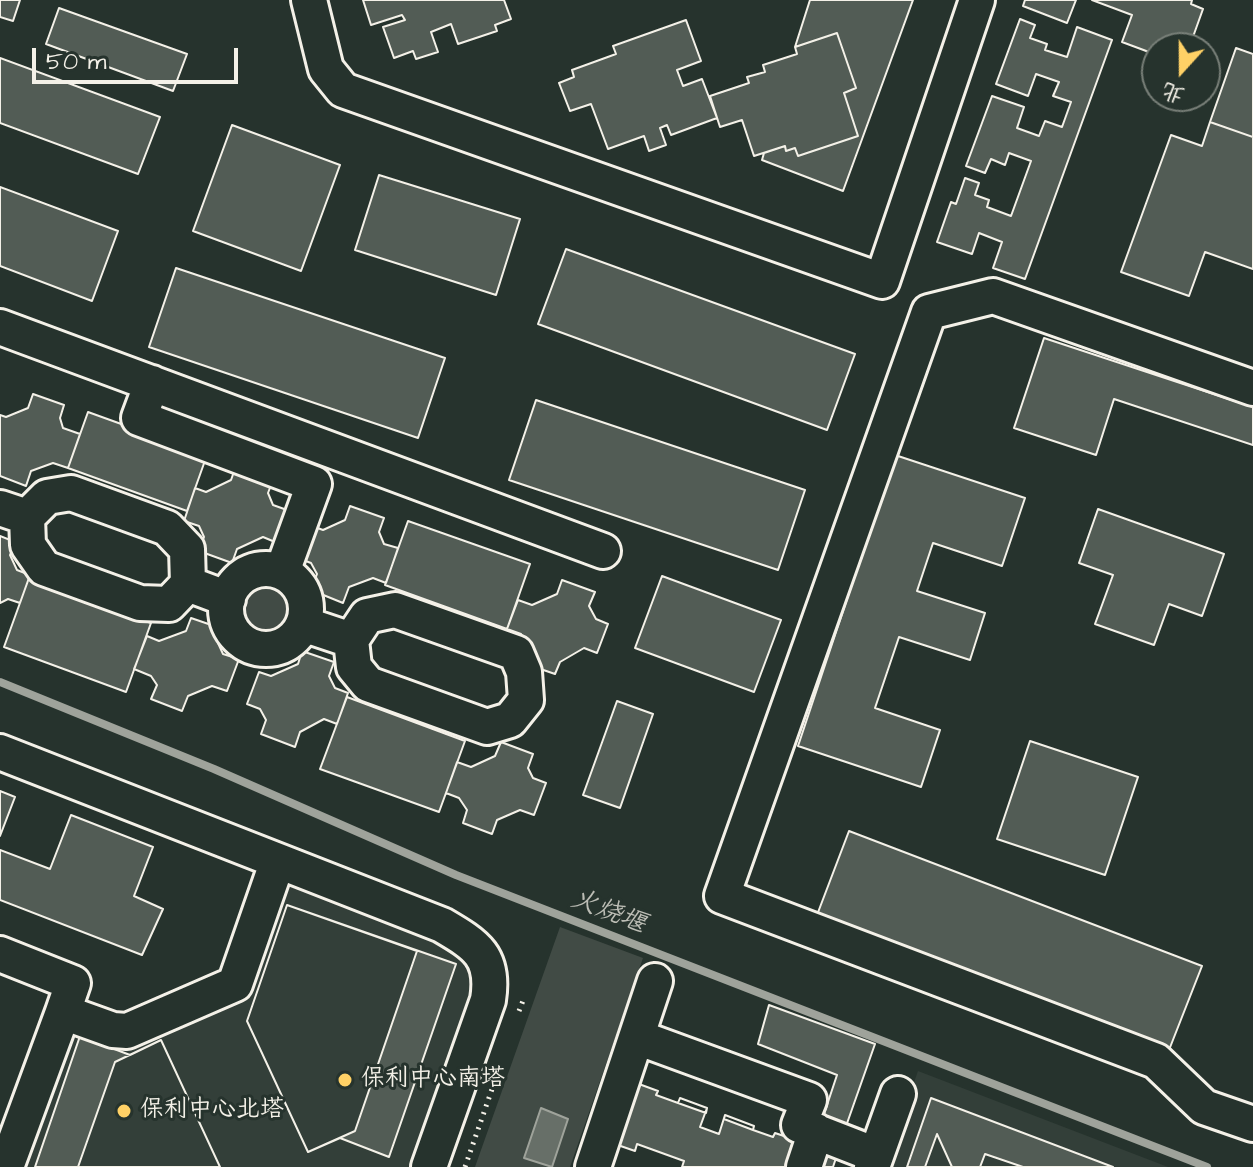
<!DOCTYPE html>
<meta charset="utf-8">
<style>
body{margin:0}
#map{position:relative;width:1253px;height:1167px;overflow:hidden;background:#26332d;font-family:"Architects Daughter","LXGW WenKai TC",sans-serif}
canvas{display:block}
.north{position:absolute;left:1141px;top:32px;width:80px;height:80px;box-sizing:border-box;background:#26332d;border:2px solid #787f78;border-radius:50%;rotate:201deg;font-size:22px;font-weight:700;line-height:32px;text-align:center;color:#f4f1e8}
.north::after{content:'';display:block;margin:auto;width:28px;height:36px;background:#ffd166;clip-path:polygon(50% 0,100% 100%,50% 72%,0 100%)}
.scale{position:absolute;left:32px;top:48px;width:206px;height:36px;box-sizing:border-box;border:4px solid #f4f1e8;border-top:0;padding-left:10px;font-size:24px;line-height:28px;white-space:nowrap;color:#f4f1e8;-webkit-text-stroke:6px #26332d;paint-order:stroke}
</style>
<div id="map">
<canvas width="1253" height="1167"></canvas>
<div class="north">北</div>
<div class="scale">50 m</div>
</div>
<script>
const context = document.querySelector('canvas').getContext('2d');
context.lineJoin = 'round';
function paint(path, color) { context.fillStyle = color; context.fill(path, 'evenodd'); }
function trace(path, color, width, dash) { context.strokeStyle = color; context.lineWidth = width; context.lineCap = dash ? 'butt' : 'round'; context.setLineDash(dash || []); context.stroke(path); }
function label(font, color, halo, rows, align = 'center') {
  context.font = font + ' "Architects Daughter","LXGW WenKai TC",sans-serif'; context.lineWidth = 6; context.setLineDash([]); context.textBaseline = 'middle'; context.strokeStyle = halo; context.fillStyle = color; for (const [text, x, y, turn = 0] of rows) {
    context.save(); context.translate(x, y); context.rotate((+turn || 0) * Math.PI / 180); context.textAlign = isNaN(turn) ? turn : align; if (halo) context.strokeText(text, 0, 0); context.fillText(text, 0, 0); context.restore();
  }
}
const built = new Path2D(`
 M289,884L462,950L477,981L415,1167H20L69,1026L239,999Z
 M918,1071L1168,1167H884Z`);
const green = new Path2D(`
 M242 609a24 24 0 1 1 48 0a24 24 0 1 1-48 0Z
 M560,927L643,958L570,1167H475Z`);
const water = new Path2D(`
 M541,1108L568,1119L552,1167L524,1158Z`);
const stream = new Path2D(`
 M0,682L214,769L456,875L1207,1167`);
const building = new Path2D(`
 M0,0H20L13,21L0,17Z
 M363,0H504L511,19L495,25L497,31L458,44L451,24L431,32L438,52L416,59L413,51L394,58L383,27L405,20L402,15L371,25Z
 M810,0H913L843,191L762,160L764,153L785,146L786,151L795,148L798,156L858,136L844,93L856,88L837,33L795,47Z
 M1025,0H1076L1067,23L1023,6Z
 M1092,0H1192L1191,4L1203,9L1189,48H1157V55L1122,42L1132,15Z
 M59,8L187,54L173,91L46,44Z
 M1020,19L1035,25L1030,38L1047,44L1045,50L1067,57L1077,27L1112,40L1025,279L993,268L1002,242L979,233L972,254L937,242L951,202L956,204L965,178L979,183L975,195L989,200L987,207L1011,216L1031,161L1009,153L1005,165L991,159L985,173L966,166L992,96L1024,107L1017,128L1039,136L1045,121L1062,127L1071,102L1053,96L1059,82L1036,74L1028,96L996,84Z
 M686,20L701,61L677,70L683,86L702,79L717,118L671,135L667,125L660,128L666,145L649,151L644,136L608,149L591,104L570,111L559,83L574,77L572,70L616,54L613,46Z
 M837,33L856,88L844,93L858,136L798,156L795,148L786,151L785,146L754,156L742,120L720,127L710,96L749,83L747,77L765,72L763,65L797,54L795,47Z
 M1236,48L1253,54V137L1210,122Z
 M0,58L160,117L138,174L0,123Z
 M1210,122L1253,137V269L1205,252L1189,296L1121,272L1171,135L1202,146Z
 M232,125L340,165L301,271L193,231Z
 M379,175L520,219L496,295L355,250Z
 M0,187L118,231L92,301L0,266Z
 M566,249L855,354L827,430L538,324Z
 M176,268L445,358L418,438L149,347Z
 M1044,338L1253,407V445L1114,399L1096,455L1014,428Z
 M33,394L64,405L60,418L63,428L80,434L68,468L53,463L31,471L26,486L0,476V415L6,417L28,408Z
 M536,400L805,490L778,570L509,480Z
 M88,412L207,455L187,511L68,468Z
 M895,455L1025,498L1002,566L933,543L917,591L985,613L970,660L899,637L875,708L940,730L921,787L798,746Z
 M236,466L273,480L268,493L273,505L287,510L275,542L263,537L237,549L232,563L199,551L204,537L199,526L184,521L195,488L206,492L231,480Z
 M350,506L384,518L379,532L384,544L398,548L386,583L373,578L349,587L343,603L311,590L317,574L311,563L295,557L307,524L323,530L345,520Z
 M1098,509L1224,554L1202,616L1169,604L1154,645L1095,624L1113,575L1079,563Z
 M408,521L530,564L507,629L385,585Z
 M0,536L15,542L10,555L17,570L30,575L20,603L8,599L0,603Z
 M662,576L781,620L754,692L635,648Z
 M29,578L151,623L126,692L4,647Z
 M562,580L595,592L589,606L596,619L608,624L597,653L584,648L560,662L555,674L526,664L531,651L521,634L507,629L518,600L532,605L557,594Z
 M191,618L223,629L218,643L223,654L239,659L227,691L212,686L188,696L182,711L151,699L157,685L151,676L134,669L147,636L159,641L186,631Z
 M302,651L334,662L329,676L335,688L348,693L337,724L324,719L300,732L295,747L261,734L266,720L260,709L247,704L259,672L271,676L298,664Z
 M347,697L465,741L439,812L320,769Z
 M617,701L653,714L620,808L583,795Z
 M1030,741L1138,777L1105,875L997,839Z
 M501,742L533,754L528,768L533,778L546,783L534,815L520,810L497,820L492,834L463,823L467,810L459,798L446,793L457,762L471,767L495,756Z
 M0,791L15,797L0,836Z
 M71,815L153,847L134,896L163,909L142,955L0,900V850L50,869Z
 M849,831L1202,966L1169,1050L817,915Z
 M287,905L456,964L389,1157L340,1138L308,1152L247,1021Z
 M287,905L417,951L355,1131L308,1152L247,1021Z
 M769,1005L875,1044L845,1129L822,1120L837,1075L758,1044Z
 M80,1036L130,1055L161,1040L220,1167H35Z
 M161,1040L220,1167H78L115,1062Z
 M628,1080L658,1091L656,1095L678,1103L680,1098L707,1108L700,1127L719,1134L725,1115L754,1126L753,1130L773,1137L775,1133L802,1142L793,1167H682L684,1161L637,1144L635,1151L609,1142Z
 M680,1098L707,1108L706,1113L678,1103Z
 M931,1098L1113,1167H907Z
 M725,1115L754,1126L753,1130L724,1119Z
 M937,1134L952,1167H925Z
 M820,1152L836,1158L833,1167H815Z
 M985,1154L1023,1167H980Z`);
const path = new Path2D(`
 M519,1011L524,998
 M465,1167L500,1066`);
const minor = new Path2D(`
 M309,0L326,69L343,90L882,281L977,0
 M0,327L603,551
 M152,383L139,418L314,484L282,572
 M1253,388L993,296L929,312L722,896L1156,1061L1204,1107L1253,1124
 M0,508L27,517
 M226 609a40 40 0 1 1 80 0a40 40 0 1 1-80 0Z
 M188,584L187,549L167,528L71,493L47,497L27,517L28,545L44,568L140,603L169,604L188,584L228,599
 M303,624L351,640L354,667L368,684L487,727L510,720L526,700L524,672L516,653L395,610L367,616L351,640
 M0,752L442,925C476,945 495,956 488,1000L429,1167
 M0,954L73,983L63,1012
 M637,1037L809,1100L799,1125L876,1155
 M6,1167L63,1012L113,1030L127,1031L235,984L277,863
 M593,1167L655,981
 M804,1167L816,1131
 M872,1167L898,1094`);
const markers = [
 [345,1080,8,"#ffd166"],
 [124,1111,8,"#ffd166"]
];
const poiNames = [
 ["保利中心南塔",361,1080],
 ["保利中心北塔",140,1111]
];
const waterNames = [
 ["火烧堰",608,913,21]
];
paint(built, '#333f39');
paint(green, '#414b45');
paint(water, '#676f68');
trace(water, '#9fa39b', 2);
trace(stream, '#9fa39b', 8);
paint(building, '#525c55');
trace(building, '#f4f1e8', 2);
trace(minor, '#f4f1e8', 40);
trace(path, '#f4f1e8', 5, [2, 6]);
trace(minor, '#26332d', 34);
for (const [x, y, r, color] of markers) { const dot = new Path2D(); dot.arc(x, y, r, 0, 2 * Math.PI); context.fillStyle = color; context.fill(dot); trace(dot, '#26332d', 3); }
label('24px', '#f4f1e8', '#26332d', poiNames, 'left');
label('italic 26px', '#bcbdb5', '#26332d', waterNames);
</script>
